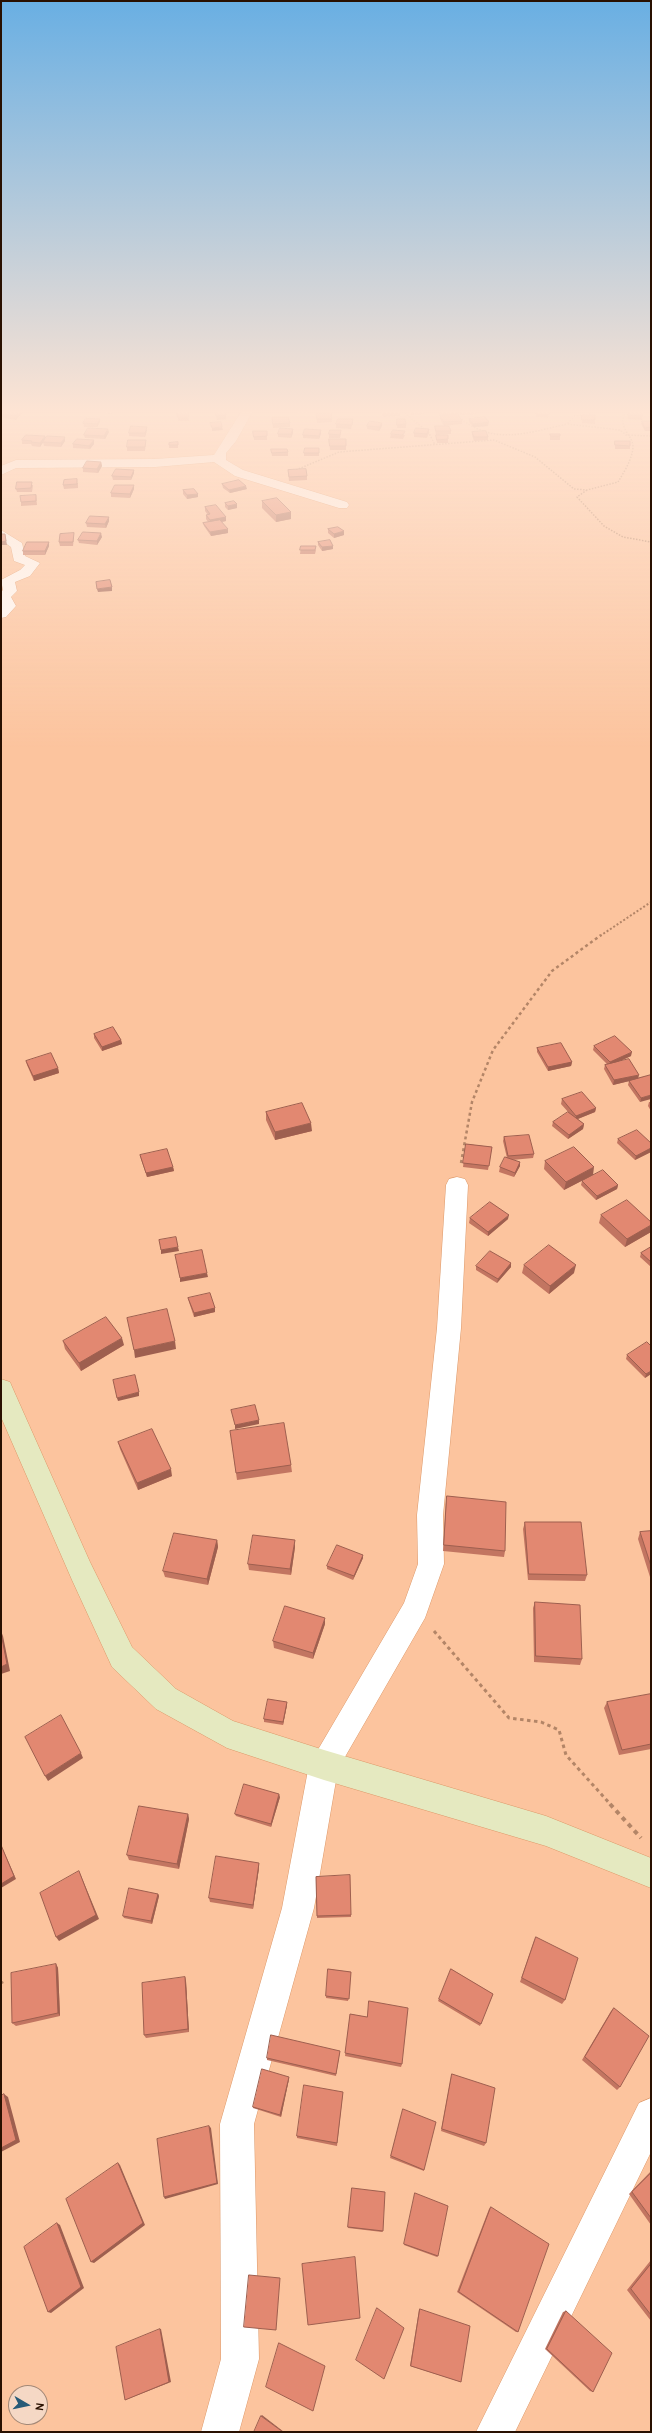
<!DOCTYPE html>
<style>
body{margin:0}
#map{position:relative;width:652px;height:2433px;overflow:hidden;background:#fcc49e;font-family:Overpass,sans-serif}
canvas{display:block}
.frame{position:absolute;inset:0;border:2px solid #291000;pointer-events:none}
.north{position:absolute;left:8px;top:2385px;width:40px;height:40px;box-sizing:border-box;background:#f5d8c5;border:1px solid #a38876;border-radius:50%;rotate:99deg;font-size:11px;font-weight:700;line-height:16px;text-align:center;color:#291000}
.north::after{content:'';display:block;margin:auto;width:14px;height:18px;background:#275b78;clip-path:polygon(50% 0,100% 100%,50% 72%,0 100%)}
</style>
<div id="map">
<canvas width="652" height="2433"></canvas>
<div class="frame"></div>
<div class="north">N</div>
</div>
<script>
const context = document.querySelector('canvas').getContext('2d');
context.lineJoin = 'round';
function trace(path, color, width, dash) { context.strokeStyle = color; context.lineWidth = width; context.lineCap = dash ? 'butt' : 'round'; context.setLineDash(dash || []); context.stroke(path); }
function paint(path, color) { context.fillStyle = color; context.fill(path, 'evenodd'); }
const pathFar4 = new Path2D(`
 M400,409L429,433L435,445
 M590,414L575,416L567,424L620,430L626,435L651,436
 M459,417C493,446 527,433 567,424
 M296,470L339,452L494,440L535,457L574,489L587,490L618,482C624,472 632,460 633,447C633,434 616,429 626,409
 M587,490L577,497L604,526L623,537L651,542`);
const pathFar3 = new Path2D(`
 M600,936L651,902`);
const pathFar2 = new Path2D(`
 M461,1163L472,1102L493,1050L552,971L601,935`);
const pathFar1 = new Path2D(`
 M434,1631L509,1718L541,1722L559,1730L566,1755L611,1805`);
const path = new Path2D(`
 M610,1804L641,1838
 M1,1982L2,1984`);
const street = new Path2D(`
 M243,409H254L236,441L226,453V460L243,470L347,502L349,505L347,508H339L235,476L214,462L155,467L16,468L1,475V466L16,460L155,459L214,455Z
 M1,530L22,543L25,556L40,563L30,576L15,582L17,591L11,597L16,606L6,617L1,618V592L3,590L1,580L20,570L25,565L14,561L11,547L1,540Z
 M457,1177L465,1179L468,1185L461,1328L443,1515L444,1564L425,1618L338,1769L314,1908L254,2124L259,2359L239,2432H201L221,2359L220,2124L282,1908L309,1765L404,1603L418,1564L417,1515L437,1328L446,1185L449,1179Z
 M651,2098V2152L515,2432H476L639,2103Z`);
const secondary = new Path2D(`
 M1,1379L10,1382L13,1389L90,1562L132,1647L176,1689L233,1721L324,1750L546,1816L651,1858V1888L546,1846L324,1780L227,1748L156,1709L112,1667L72,1580L1,1417Z`);
const wall = new Path2D(`
 M96,409H115V411L111,414L97,412Z
 M297,409H310V413H297Z
 M344,409H355V412L344,411Z
 M380,409H398L400,413V416L383,417L380,410Z
 M409,409H424V414L411,415Z
 M438,409H455L457,412L456,415L462,421V424L444,426L440,419V416L438,411Z
 M459,409H475L476,411V414L461,415L458,410Z
 M1,410L22,413L16,420L1,417Z
 M550,410L548,418L536,417V414Z
 M629,411L643,412L642,420L627,419Z
 M177,412H188L189,421H178Z
 M316,414L332,419V422L317,423Z
 M582,415L595,420V424L582,423Z
 M272,417L290,423V427L273,428Z
 M100,419V422L97,427H84L83,423Z
 M397,419L406,424V428H397Z
 M469,419L488,426L473,427L469,422Z
 M642,421H651V431H645L641,424Z
 M353,423L351,429L336,428V424Z
 M382,423V426L379,431L367,429V426Z
 M435,426L451,431V434L436,435L435,429Z
 M429,429V433L427,438L414,437V433Z
 M147,430L145,437L129,436V433Z
 M253,431H267V440H254Z
 M109,432L105,439L85,438L84,435Z
 M472,432L488,437V440L474,441L472,435Z
 M293,433L291,438L278,437V434Z
 M321,433L319,439L303,438V435Z
 M329,434H341L340,438H329Z
 M391,434L405,435L403,439L390,438Z
 M550,434L560,436V440H550Z
 M436,435L448,439V443H437Z
 M45,439L65,441L61,447L44,446L43,442L40,447L32,446L31,444H22V440Z
 M329,439L346,446V450H330Z
 M94,440V444L90,449L73,448V444Z
 M146,440L145,451H127V447Z
 M615,441L630,446V449H615Z
 M178,442V448H169V445Z
 M271,449L288,452V456H272Z
 M319,451V456H304V453Z
 M101,462L102,466L98,473L83,472V468Z
 M134,470V473L131,480H113L112,476Z
 M288,470L307,476V480L289,481Z
 M78,483V488L64,489L63,485Z
 M222,484L247,489L230,493L223,488Z
 M33,485L32,492H17L16,489Z
 M134,489L130,498L111,497V493Z
 M183,490L198,494V497L187,499L183,494Z
 M36,495L37,505L21,506V502Z
 M262,501L291,512V519L276,522L262,508Z
 M225,503L237,508L228,510L225,507Z
 M205,507L226,517V521L222,522L228,533L211,536L204,526L203,523L208,522L206,519V515H208L205,511Z
 M109,521L106,528L87,527L86,523Z
 M328,529L344,535L334,538L328,533Z
 M74,537L73,546H60L59,542Z
 M102,537L97,545L79,543L78,540Z
 M49,542V546L45,555H23V551Z
 M318,542L333,549L322,551L318,545Z
 M301,546L316,550L315,554H300Z
 M94,1034L121,1040L122,1044L102,1051L94,1038Z
 M594,1046L631,1056L618,1062L638,1078L651,1075L640,1102L628,1085L629,1081L613,1085L604,1069L605,1065L607,1064L593,1050Z
 M537,1048L572,1062L571,1066L548,1071L537,1052Z
 M26,1061L58,1068L59,1073L34,1081L27,1065Z
 M562,1099L596,1108L595,1112L578,1119L584,1124L583,1129L568,1139L552,1126L553,1122L569,1113L561,1104Z
 M649,1102H651V1111L648,1106Z
 M266,1112L312,1131L275,1140L266,1120Z
 M504,1137L534,1154L533,1158L512,1160L520,1162V1166L514,1177L499,1172L500,1167L507,1158L503,1141Z
 M618,1139L651,1143V1152L635,1160L617,1143Z
 M466,1144L492,1147L488,1170L463,1167Z
 M140,1155L173,1167L174,1171L147,1177L141,1159Z
 M545,1161L593,1175L564,1190L544,1169Z
 M582,1181L618,1185L617,1189L596,1200L581,1185Z
 M601,1215L651,1232L625,1247L599,1223Z
 M470,1218L508,1219L488,1236L469,1223Z
 M651,1247V1267L640,1257L641,1253Z
 M511,1263V1267L497,1283L476,1270V1266Z
 M524,1265L574,1273L549,1294L522,1273Z
 M188,1298L215,1308V1312L194,1317L189,1302Z
 M63,1341L124,1345L81,1371L65,1349Z
 M627,1355L651,1374L645,1378L626,1359Z
 M231,1438L291,1465L292,1472L237,1480Z
 M118,1442L172,1476L138,1490L120,1449Z
 M447,1496L505,1551L504,1557L443,1551L446,1503Z
 M525,1522L587,1575L585,1581L528,1580L523,1529Z
 M651,1531V1577H650L638,1539L640,1532Z
 M217,1540L218,1547L208,1585L165,1577L163,1571Z
 M295,1547L291,1575L249,1570L248,1564Z
 M363,1558L353,1580L327,1569V1566Z
 M535,1602L582,1659L580,1665L534,1662L533,1608Z
 M325,1624L313,1659L274,1648L273,1641Z
 M651,1694V1749L619,1755L604,1708L607,1702Z
 M287,1705L283,1725L264,1722V1719Z
 M280,1797L271,1827L236,1816L235,1814Z
 M188,1814L189,1819L179,1869L129,1860L127,1855Z
 M259,1863V1868L253,1909L210,1902L209,1898Z
 M316,1877L351,1915V1917L317,1918Z
 M158,1894L159,1896L152,1924L124,1918L123,1916Z
 M536,1937L565,2000L562,2004L520,1982L534,1941Z
 M56,1964L58,1968L60,2016L16,2026L12,2023Z
 M328,1969L351,1972L348,2001L326,1998Z
 M451,1969L493,1994L480,2026L438,2001Z
 M185,1977L186,1981L189,2032L146,2038L144,2035Z
 M614,2008L620,2087L617,2090L582,2060L611,2011Z
 M350,2014L367,2017L402,2064L401,2067L345,2056Z
 M340,2051L336,2076L267,2060V2058Z
 M452,2074L486,2143L484,2146L441,2131L451,2077Z
 M289,2077V2079L281,2117L253,2108V2107Z
 M343,2092L337,2146L297,2138V2136Z
 M403,2109L424,2170V2171L390,2158Z
 M651,2171V2225L629,2194Z
 M352,2188L383,2231L382,2232L348,2228Z
 M415,2193L438,2256L437,2257L404,2245Z
 M491,2207L518,2332H516L457,2292L489,2209Z
 M651,2260V2321L627,2290Z
 M420,2309L461,2382L410,2366L419,2310Z
 M566,2311L593,2392L590,2391L545,2349L563,2312Z`);
const shadedWall = new Path2D(`
 M22,409V413L16,420L15,416Z
 M113,409H115V411L111,414V410Z
 M226,415V419L217,420L216,416Z
 M100,419V422L97,427V424Z
 M489,422L488,426L473,427V424Z
 M382,423V426L379,431V427Z
 M147,427V430L145,437V433Z
 M222,427L223,430L212,431V428Z
 M108,429L109,432L105,439L104,436Z
 M293,429V433L291,438V434Z
 M321,430V433L319,439V436Z
 M45,436V440L40,447V443Z
 M65,437V441L61,447V443Z
 M94,440V444L90,449L89,446Z
 M101,462L102,466L98,473L97,469Z
 M134,470V473L131,480V477Z
 M134,485V489L130,498V494Z
 M246,486L247,489L230,493L229,490Z
 M198,494V497L187,499V495Z
 M237,504V508L228,510V506Z
 M291,512V519L276,522V515Z
 M109,517V521L106,528L105,524Z
 M226,517V521L210,524V520Z
 M228,529V533L211,536L210,532Z
 M344,531V535L334,538V534Z
 M101,533L102,537L97,545V541Z
 M5,534L7,545H1V542Z
 M49,542V546L45,555V551Z
 M333,546V549L322,551V547Z
 M112,587V591L98,592L97,589Z
 M121,1040L122,1044L102,1051V1047Z
 M632,1052L631,1056L609,1066L610,1062Z
 M572,1062L571,1066L548,1071V1067Z
 M58,1068L59,1073L34,1081L33,1076Z
 M639,1075L638,1079L613,1085L614,1080Z
 M651,1095V1099L640,1102L641,1098Z
 M596,1108L595,1112L575,1120L576,1116Z
 M311,1123L312,1131L275,1140V1132Z
 M584,1124L583,1129L568,1139L569,1135Z
 M651,1148V1152L635,1160L636,1156Z
 M520,1162V1166L514,1177L515,1173Z
 M173,1167L174,1171L147,1177L146,1173Z
 M594,1167L593,1175L564,1190L566,1182Z
 M618,1185L617,1189L596,1200L597,1196Z
 M509,1215L508,1219L488,1236V1232Z
 M651,1225V1232L625,1247L627,1239Z
 M178,1247L179,1251L161,1254V1250Z
 M511,1263V1267L497,1283L498,1279Z
 M576,1265L574,1273L549,1294L550,1286Z
 M207,1273L208,1277L180,1282V1278Z
 M215,1308V1312L194,1317V1313Z
 M122,1338L124,1345L81,1371L79,1363Z
 M175,1341L176,1349L135,1358L134,1350Z
 M651,1371V1374L645,1378L646,1374Z
 M139,1392V1396L118,1401L117,1398Z
 M259,1420V1424L235,1429V1425Z
 M171,1469L172,1476L138,1490L137,1483Z
 M217,1540L218,1547L208,1585L207,1579Z
 M295,1540V1547L291,1575L290,1569Z
 M363,1555V1558L353,1580L354,1576Z
 M325,1618V1624L313,1659V1653Z
 M1,1631L3,1636L10,1671L1,1674Z
 M287,1702V1705L283,1725V1722Z
 M81,1753L83,1758L48,1781L45,1776Z
 M279,1794L280,1797L271,1827V1824Z
 M188,1814L189,1819L179,1869L177,1864Z
 M1,1845L16,1879L1,1888Z
 M259,1863V1868L253,1909V1905Z
 M79,1871L99,1919L59,1941L56,1937Z
 M158,1894L159,1896L152,1924L151,1921Z
 M56,1964L58,1968L60,2016L58,2013Z
 M185,1977L186,1981L189,2032L188,2029Z
 M289,2077V2079L281,2117L280,2115Z
 M4,2094L8,2097L20,2142L1,2152Z
 M209,2126L211,2128L218,2184L165,2199L164,2197Z
 M118,2163L120,2165L145,2225L94,2263L91,2262Z
 M57,2223L60,2225L84,2288L51,2313L48,2312Z
 M160,2329H161L171,2382L125,2400Z
 M262,2415L284,2432H283L261,2416Z`);
const building = new Path2D(`
 M2,409H22L15,416L1,414V410Z
 M96,409H113L111,410Z
 M381,409H398L400,413L383,414Z
 M410,409H424V411H411Z
 M439,409H455L457,412H440Z
 M460,409H475L476,411L461,412Z
 M537,409L550,410L549,415L536,414Z
 M224,411L226,415L216,416L215,412Z
 M629,411L643,412L642,416L628,415Z
 M177,412H188L189,417H178Z
 M331,413L332,419H317L316,414Z
 M458,414L462,421L444,422L440,416Z
 M582,415H595V420H582Z
 M272,417H288L290,423L273,424Z
 M485,417L489,422L473,424L469,419Z
 M86,418L100,419L97,424L83,423Z
 M338,419H353L352,425L336,424Z
 M397,419H405L406,424L397,425Z
 M370,421L382,423L379,427L367,426Z
 M642,421H651V427L645,428Z
 M221,422L222,427L212,428L210,423Z
 M131,426L147,427L145,433H129Z
 M435,426H449L451,431H436Z
 M88,428L108,429L104,436L84,435Z
 M280,428L293,429L291,434H278Z
 M416,428L429,429L427,434L414,433Z
 M305,429L321,430L319,436L303,435Z
 M330,430H341L340,435L329,434Z
 M393,430L405,431L403,435L391,434Z
 M253,431H267V436L254,437Z
 M486,431L488,437H474L472,432Z
 M550,434H560V436H551Z
 M26,435L45,436L40,443L31,442L32,441L22,440Z
 M436,435H448V439L437,440Z
 M47,436L65,437L61,443L43,442Z
 M77,439L94,440L89,446L73,444Z
 M329,439H346V446H330Z
 M128,440H146L145,447H127Z
 M615,441H630V446L615,445Z
 M178,442V445H169V443Z
 M305,448H319V453H304Z
 M271,449H287L288,452L272,453Z
 M87,461L101,462L97,469L83,468Z
 M116,469L134,470L131,477L112,476Z
 M306,469L307,476L289,477L288,470Z
 M77,479V484L63,485L64,480Z
 M239,480L246,486L229,490L222,484Z
 M17,482H32L31,488L16,489Z
 M115,485H134L130,494L111,493Z
 M194,489L198,494L187,495L183,490Z
 M36,495V501L21,502L20,496Z
 M277,498L291,512L276,515L262,501Z
 M234,501L237,504L228,506L225,503Z
 M216,505L226,517L210,520L206,515L210,514L205,507Z
 M90,516L109,517L105,524L86,523Z
 M220,520L228,529L210,532L203,523Z
 M338,527L344,531L334,534L328,529Z
 M83,532L101,533L97,541L78,540Z
 M74,533L73,542H59L60,534Z
 M1,534H5L6,541L1,542Z
 M330,540L333,546L322,547L318,542Z
 M27,542H49L45,551H23Z
 M301,546H316L315,550H300Z
 M110,580L112,587L97,589L96,582Z
 M113,1027L121,1040L102,1047L94,1034Z
 M615,1036L632,1052L610,1062L594,1046Z
 M561,1043L572,1062L548,1067L537,1048Z
 M51,1053L58,1068L33,1076L26,1061Z
 M629,1059L639,1075L614,1080L605,1065Z
 M651,1075V1095L641,1098L629,1081Z
 M582,1092L596,1108L576,1116L562,1099Z
 M302,1103L311,1123L275,1132L266,1112Z
 M568,1112L584,1124L569,1135L553,1122Z
 M637,1130L651,1143V1148L636,1156L618,1139Z
 M529,1135L534,1154L508,1156L504,1137Z
 M466,1144L492,1147L489,1166L463,1163Z
 M574,1147L594,1167L566,1182L545,1161Z
 M167,1149L173,1167L146,1173L140,1155Z
 M505,1157L520,1162L515,1173L500,1167Z
 M603,1170L618,1185L597,1196L582,1181Z
 M627,1200L651,1222V1225L627,1239L601,1215Z
 M490,1202L509,1215L488,1232L470,1218Z
 M176,1237L178,1247L161,1250L159,1240Z
 M549,1245L576,1265L550,1286L524,1265Z
 M651,1247V1262L641,1253Z
 M202,1250L207,1273L180,1278L175,1255Z
 M490,1251L511,1263L498,1279L476,1266Z
 M210,1293L215,1308L194,1313L188,1298Z
 M167,1309L175,1341L134,1350L127,1318Z
 M106,1317L122,1338L79,1363L63,1341Z
 M647,1342L651,1346V1371L646,1374L627,1355Z
 M135,1375L139,1392L117,1398L113,1380Z
 M255,1405L259,1420L235,1425L231,1410Z
 M284,1423L291,1465L236,1473L230,1431Z
 M152,1429L171,1469L137,1483L118,1442Z
 M447,1496L506,1502L505,1551L444,1545Z
 M525,1522H581L587,1575L529,1574Z
 M651,1531V1566L640,1532Z
 M174,1533L217,1540L207,1579L163,1571Z
 M253,1535L295,1540L290,1569L248,1564Z
 M337,1545L363,1555L354,1576L327,1566Z
 M535,1602L580,1605L582,1659L536,1656Z
 M285,1606L325,1618L313,1653L273,1641Z
 M1,1633L7,1664L1,1667Z
 M651,1694V1744L622,1750L607,1702Z
 M268,1699L287,1702L283,1722L264,1719Z
 M61,1715L81,1753L45,1776L25,1737Z
 M244,1784L279,1794L271,1824L235,1814Z
 M139,1806L188,1814L177,1864L127,1855Z
 M1,1845L14,1876L1,1884Z
 M216,1856L259,1863L253,1905L209,1898Z
 M79,1871L96,1915L56,1937L40,1893Z
 M350,1875L351,1915L317,1916L316,1877Z
 M129,1888L158,1894L151,1921L123,1916Z
 M536,1937L578,1958L565,2000L522,1978Z
 M56,1964L58,2013L12,2023L11,1973Z
 M328,1969L351,1972L349,1999L326,1996Z
 M451,1969L493,1994L481,2024L439,1999Z
 M185,1977L188,2029L144,2035L142,1983Z
 M369,2001L408,2008L402,2064L345,2053L350,2014L367,2017Z
 M614,2008L649,2036L620,2087L585,2057Z
 M271,2035L340,2051L336,2074L267,2058Z
 M262,2069L289,2077L280,2115L253,2107Z
 M452,2074L495,2088L486,2143L442,2129Z
 M304,2085L343,2092L337,2143L297,2136Z
 M4,2094L16,2140L1,2148V2096Z
 M403,2109L436,2122L424,2170L391,2156Z
 M209,2126L217,2183L164,2197L157,2139Z
 M118,2163L143,2223L91,2262L66,2199Z
 M651,2173V2218L632,2192Z
 M352,2188L385,2192L383,2231L348,2227Z
 M415,2193L448,2206L438,2256L404,2244Z
 M491,2207L549,2244L518,2332L459,2292Z
 M57,2223L81,2287L48,2312L24,2247Z
 M355,2257L360,2318L308,2325L302,2264Z
 M651,2264V2315L631,2289Z
 M249,2275L280,2278L276,2330L244,2327Z
 M377,2308L404,2328L384,2379L356,2360Z
 M420,2309L470,2326L461,2382L411,2366Z
 M566,2311L612,2353L593,2392L547,2349Z
 M160,2329L169,2382L125,2400L116,2347Z
 M279,2343L325,2366L313,2411L266,2387Z
 M261,2416L283,2432H254Z`);
trace(street, '#dc9869', 1);
trace(secondary, '#dc9869', 1);
trace(pathFar4, '#b38567', 1.5, [1.5, 1.5]);
trace(pathFar3, '#b38567', 2, [2, 2]);
trace(pathFar2, '#b38567', 2.5, [3, 3]);
trace(pathFar1, '#b38567', 3, [3.5, 3.5]);
trace(path, '#b38567', 4, [4.5, 4.5]);
paint(street, '#fff');
paint(secondary, '#e5e9c0');
paint(wall, '#c27561');
paint(shadedWall, '#9e5f4f');
paint(building, '#e28871');
trace(building, '#9e5f4f', 1);
const sky = context.createLinearGradient(0, 0, 0, 749);
sky.addColorStop(0, '#69afe3');
sky.addColorStop(0.55, '#fee4d3');
sky.addColorStop(1, '#fee4d300');
context.fillStyle = sky;
context.fillRect(0, 0, 652, 749);
</script>
